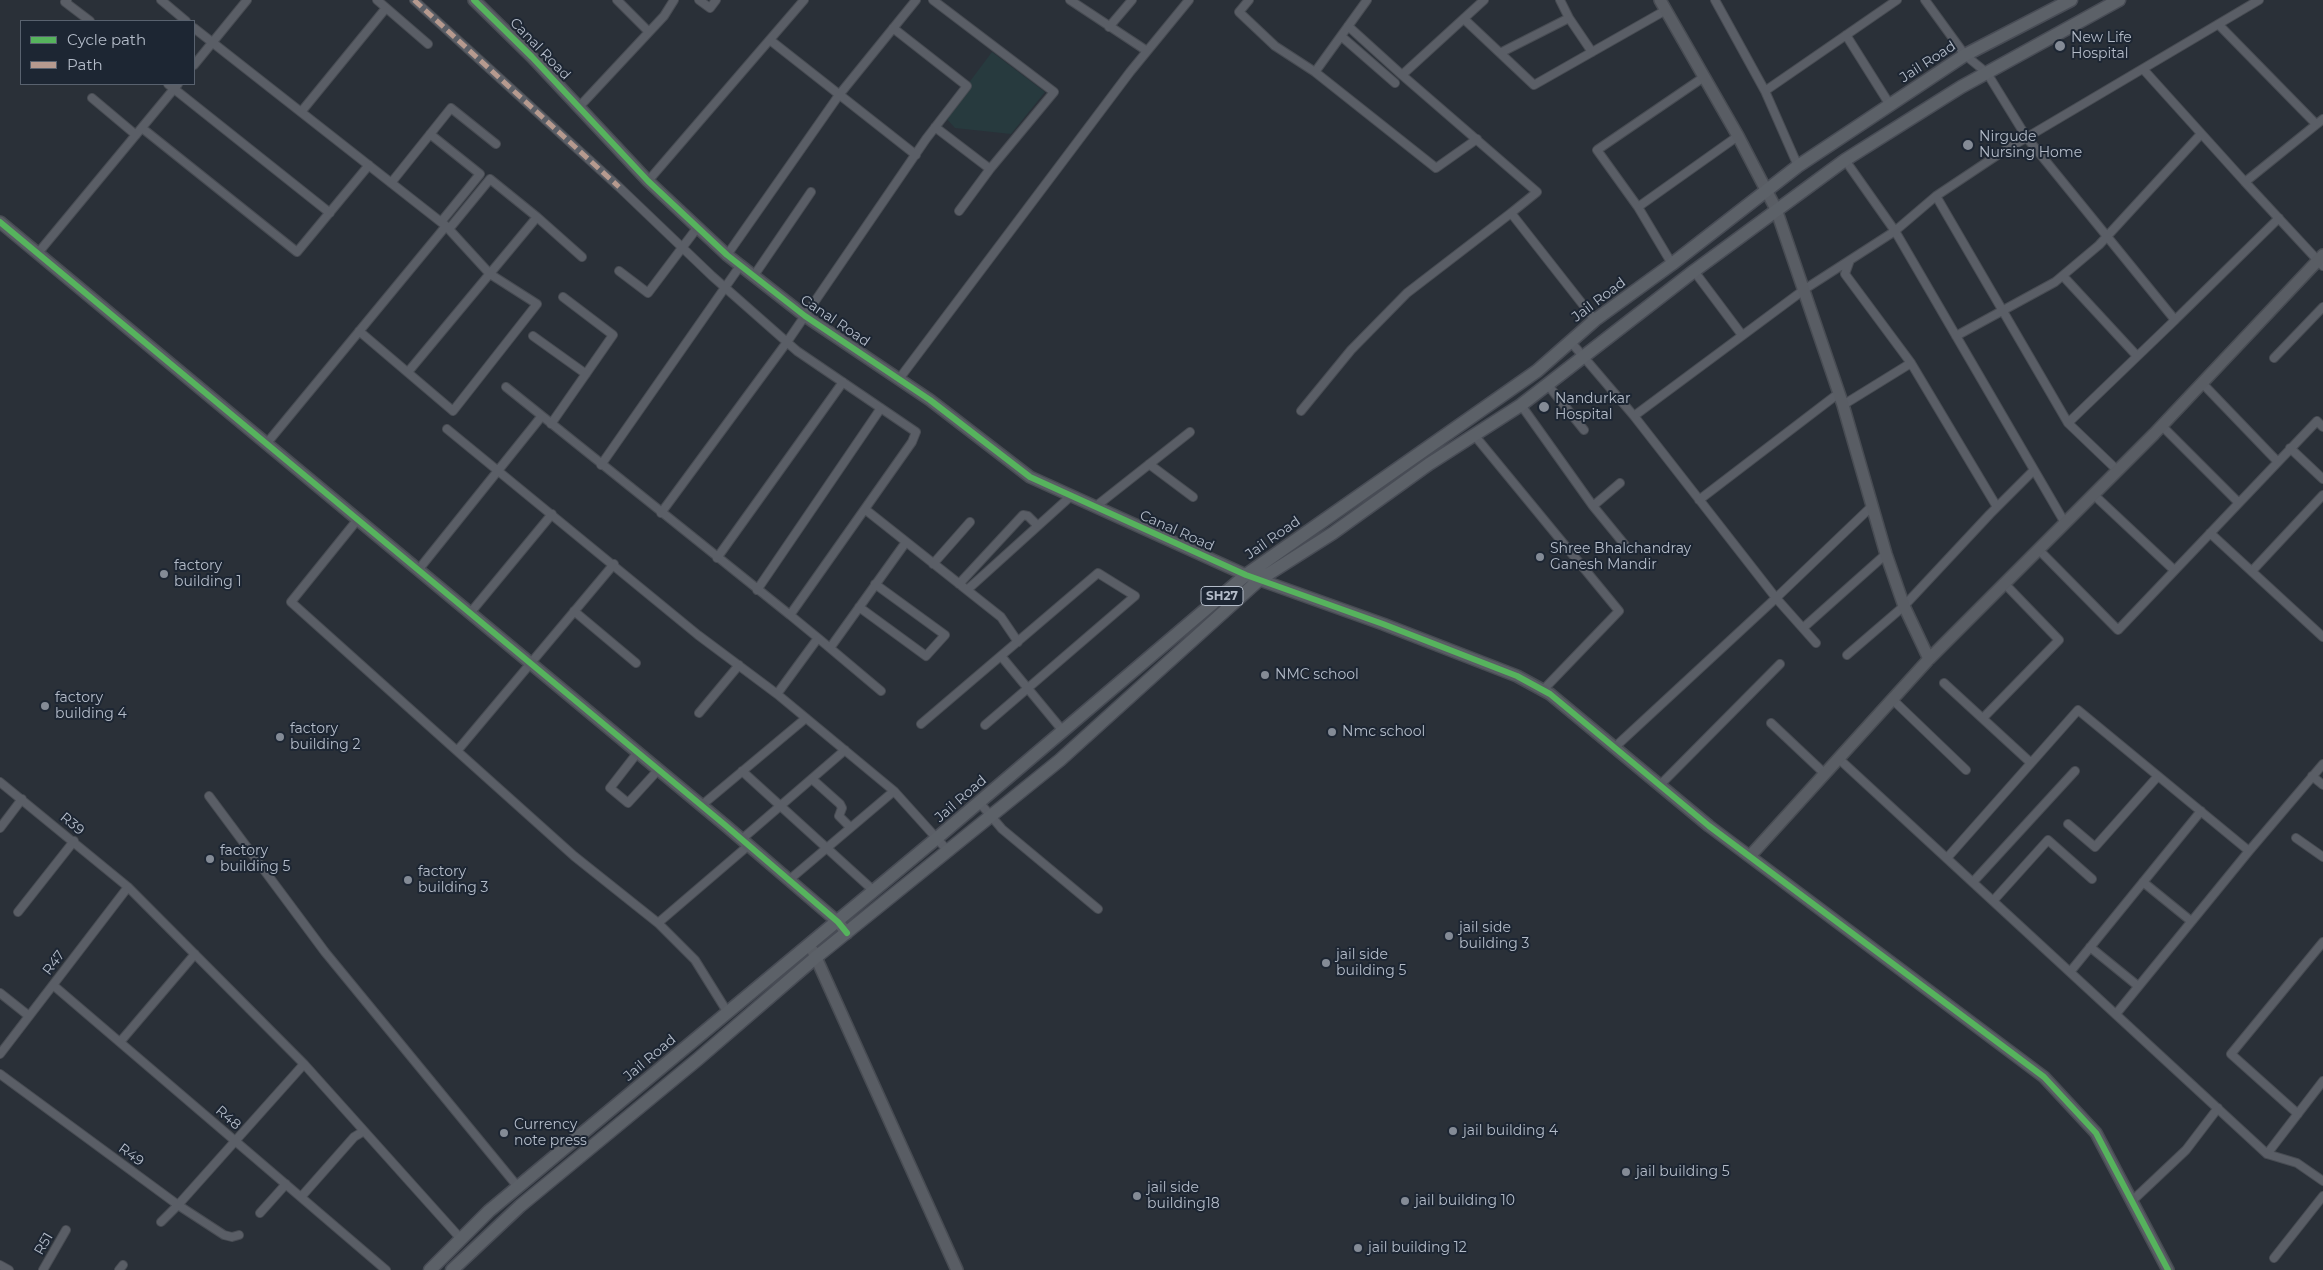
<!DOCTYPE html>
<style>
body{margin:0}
#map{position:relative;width:2323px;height:1270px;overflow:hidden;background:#2a3038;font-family:Montserrat,sans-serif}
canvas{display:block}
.legend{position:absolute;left:20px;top:20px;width:175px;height:65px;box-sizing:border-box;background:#1d2633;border:1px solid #59626f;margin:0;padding:6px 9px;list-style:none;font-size:15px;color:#b4bcc9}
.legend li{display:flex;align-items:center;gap:10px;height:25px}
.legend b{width:25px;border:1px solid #59626f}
</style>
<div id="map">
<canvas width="2323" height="1270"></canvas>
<ul class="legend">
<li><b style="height:6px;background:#56b35d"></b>Cycle path</li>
<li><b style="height:6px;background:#b69a8f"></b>Path</li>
</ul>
</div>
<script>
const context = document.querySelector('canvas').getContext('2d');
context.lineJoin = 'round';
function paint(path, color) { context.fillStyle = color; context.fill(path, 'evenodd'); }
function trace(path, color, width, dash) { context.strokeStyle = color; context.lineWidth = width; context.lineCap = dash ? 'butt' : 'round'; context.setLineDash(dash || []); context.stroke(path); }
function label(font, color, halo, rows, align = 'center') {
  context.font = font + ' Montserrat,sans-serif'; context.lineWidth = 4; context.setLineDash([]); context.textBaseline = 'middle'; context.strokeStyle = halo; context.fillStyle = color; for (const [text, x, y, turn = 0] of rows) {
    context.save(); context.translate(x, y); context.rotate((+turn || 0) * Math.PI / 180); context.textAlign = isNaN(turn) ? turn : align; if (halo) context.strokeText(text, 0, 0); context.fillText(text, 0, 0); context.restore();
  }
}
const green = new Path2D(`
 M992,52L1045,92L1011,134L955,128L944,116Z`);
const street = new Path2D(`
 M67,0L65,2L90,21
 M161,0L186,21
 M377,0L428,44
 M414,0L619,187L712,276L797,351L916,432L912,442L790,615L818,638L777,694L894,791L949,852
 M617,0L649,32
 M699,0L710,8L716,0
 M933,0L1054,92L990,169L959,211
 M1070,0L1147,51
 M1249,0L1239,12L1275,46L1315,72L1436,168L1477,139
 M1484,0L1402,75L1537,192L1511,213L1595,320
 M1715,0L1765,91L1798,166
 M1925,0L1965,55L1987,73L2027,138L2175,320L2279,218
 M1569,18L1592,52
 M1464,19L1534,85L1666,10
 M2219,25L2316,124
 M1348,26L1402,75
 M1109,27L1132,0
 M194,28L446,226
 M1846,35L1890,105
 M1341,36L1395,83
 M770,40L916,155
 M1500,53L1569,18L1560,0
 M194,65L247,0
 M2143,69L2245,182
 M1315,72L1367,0
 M168,84L330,213
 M1765,91L1897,0
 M92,98L136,135
 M579,107L664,16L674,0
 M301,112L386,8
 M2323,119L2245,182L2323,266
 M935,127L990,169
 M142,128L297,252L369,165
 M430,134L480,174L441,222
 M1845,160L1895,231L2065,523
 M648,181L804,0
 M391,183L451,108L496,144
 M1936,196L2068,423L2175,320
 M1638,207L1738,136
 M449,229L490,179L537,217
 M38,253L178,84
 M727,255L839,95L916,0
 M1850,260L1845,274L1911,363L1997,507
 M1672,264L1638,207L1597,150L1704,77
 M619,271L648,293L697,228
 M1694,271L1742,335
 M2063,276L2137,356
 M753,277L811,192
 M533,336L586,374
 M1956,336L2055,282L2099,245L2201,134
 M1570,341L1634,416L1776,598L1871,507
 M2274,358L2323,307
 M408,372L537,217L582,257
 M899,379L1130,72L1189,0
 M2202,383L2277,461
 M1547,384L1584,430
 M506,387L790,615
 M1521,405L1593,506L1625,545
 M1843,405L1911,363
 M1301,411L1351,350L1407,293L1511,213
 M1634,416L1805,289L1895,231L1936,196L2002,152L2259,0
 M2068,423L2117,470
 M551,424L613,335L563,297
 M2162,426L2238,502
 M447,429L698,635L777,694
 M1475,436L1619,611L1543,690
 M267,443L446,226L490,274L537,304L453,411L359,331
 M2290,448L2323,479
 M1149,464L1193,497
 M601,465L740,266
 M2093,494L2174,570
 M1699,500L1839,393
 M1593,506L1620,483
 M1095,507L1190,432
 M866,510L1001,617L1018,642
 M661,513L787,342L926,139L967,86L893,28
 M358,519L291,602L574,856L658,923L749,845
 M2210,533L2323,637
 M2038,549L2118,630L2317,421L2323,427
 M717,558L843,382
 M933,564L970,522
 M419,569L541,417
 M2252,571L2323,495
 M959,584L1023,515L1028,516L1038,526
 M757,590L881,408
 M967,590L1071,496
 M859,607L926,656L945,635L875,584
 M574,611L636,663
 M471,612L552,514
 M1803,628L1886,554
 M818,638L881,691
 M830,648L906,542
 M1847,655L1904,606L1990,514L2034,470
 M1001,656L1063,731
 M1944,683L2031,763
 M1892,699L1966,770
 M699,713L739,665
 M1983,718L2059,640L2004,583
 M1771,723L1824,773
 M921,724L1098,573L1135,596L985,725
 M1615,747L1776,598L1816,643
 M457,751L614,564
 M638,752L610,788L628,803L659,769
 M1838,758L2267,1154L2297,1163L2323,1181
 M742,771L874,891
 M2312,776L2323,785
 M812,779L840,804L842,808L839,816L850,827
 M0,782L128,887L304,1064L461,1239
 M1660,785L1780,664
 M209,796L325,952L518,1187
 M979,802L1002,829L1098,909
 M702,805L806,718
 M2068,824L2095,847L2158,776
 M0,828L22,799
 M2296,838L2323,857
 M742,839L845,750
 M1947,858L2078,710L2249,851
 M789,880L894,791
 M1973,882L2075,771
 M2143,882L2191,921
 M1993,901L2048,840L2092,879
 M18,912L74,841
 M658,923L695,960L728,1013
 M2090,947L2138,986
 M2070,972L2201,811
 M53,985L386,1270
 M0,993L29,1016
 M2116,1014L2249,851L2323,764
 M120,1042L195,954
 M0,1054L128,887
 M0,1074L178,1205L304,1064
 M2298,1114L2231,1054L2323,942
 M2267,1154L2323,1081
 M301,1197L354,1137L364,1131
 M2132,1201L2186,1150L2218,1108
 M260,1213L286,1184
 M161,1222L178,1205L224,1235L232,1237L239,1235
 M2274,1258L2323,1196
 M0,1265L9,1270
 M43,1270L66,1230
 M119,1270L123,1265`);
const secondary = new Path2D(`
 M474,0L532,57L648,181L727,255L805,316L930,400L1030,477L1246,575L1383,624L1517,676L1550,694L1709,826L2044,1077L2096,1133L2168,1270
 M1660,0L1738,136L1776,209L1843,405L1886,554L1904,606L1929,659
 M0,222L725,825L838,922L847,933
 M1750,856L1929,659L2154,434L2323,255
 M813,951L957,1270`);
const primary = new Path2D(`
 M430,1270L489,1211L937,838L1246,575L1537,371L1595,320L1672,264L1798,166L1965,55L2071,0
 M452,1270L520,1206L698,1059L815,958L1060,760L1259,580L1333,533L1429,464L1521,405L1694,271L1845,160L1961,87L2119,0`);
const quiet = new Path2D(`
 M414,0L619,187`);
const cycleway = new Path2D(`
 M474,0L532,57L648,181L727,255L805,316L930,400L1030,477L1246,575L1383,624L1517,676L1550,694L1709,826L2044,1077L2096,1133L2168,1270
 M0,222L725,825L838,922L847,933`);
const markers = [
 [2060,46,6,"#848b96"],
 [1968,145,6,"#848b96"],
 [1544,407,6,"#848b96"],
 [1540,557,5,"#848b96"],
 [164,574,5,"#848b96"],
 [1265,675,5,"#848b96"],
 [45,706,5,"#848b96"],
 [1332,732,5,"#848b96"],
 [280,737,5,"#848b96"],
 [210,859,5,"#848b96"],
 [408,880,5,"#848b96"],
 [1449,936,5,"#848b96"],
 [1326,963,5,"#848b96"],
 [1453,1131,5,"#848b96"],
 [504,1133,5,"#848b96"],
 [1626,1172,5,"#848b96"],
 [1137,1196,5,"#848b96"],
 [1405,1201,5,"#848b96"],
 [1358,1248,5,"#848b96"]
];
const shields = [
 [1222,596,42]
];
const shieldNames = [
 ["SH27",1222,596]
];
const poiNames = [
 ["New Life",2071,38],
 ["Hospital",2071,54],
 ["Nirgude",1979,137],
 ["Nursing Home",1979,153],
 ["Nandurkar",1555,399],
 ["Hospital",1555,415],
 ["Shree Bhalchandray",1550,549],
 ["Ganesh Mandir",1550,565],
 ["factory",174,566],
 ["building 1",174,582],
 ["NMC school",1275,675],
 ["factory",55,698],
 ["building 4",55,714],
 ["factory",290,729],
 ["building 2",290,745],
 ["Nmc school",1342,732],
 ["factory",220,851],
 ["building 5",220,867],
 ["factory",418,872],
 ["building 3",418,888],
 ["jail side",1459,928],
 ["building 3",1459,944],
 ["jail side",1336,955],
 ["building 5",1336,971],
 ["Currency",514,1125],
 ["note press",514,1141],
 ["jail building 4",1463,1131],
 ["jail building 5",1636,1172],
 ["jail side",1147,1188],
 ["building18",1147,1204],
 ["jail building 10",1415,1201],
 ["jail building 12",1368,1248]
];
const streetNames = [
 ["Canal Road",540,49,46],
 ["Jail Road",1928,62,-33],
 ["Jail Road",1599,300,-37],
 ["Canal Road",835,321,34],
 ["Canal Road",1177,531,24],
 ["Jail Road",1273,538,-35],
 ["Jail Road",961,799,-41],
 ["R39",72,824,40],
 ["R47",54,963,-53],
 ["Jail Road",650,1058,-40],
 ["R48",228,1118,41],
 ["R49",131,1155,36],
 ["R51",44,1244,-60]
];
paint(green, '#273a3e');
trace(street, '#484c53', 10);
trace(secondary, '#484c53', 14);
trace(primary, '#484c55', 15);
trace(street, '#5a5e66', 8);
trace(secondary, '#595d64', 11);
trace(primary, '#5c6168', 12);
trace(quiet, '#b69a8f', 5, [10, 5]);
trace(cycleway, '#56b35d', 6);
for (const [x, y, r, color] of markers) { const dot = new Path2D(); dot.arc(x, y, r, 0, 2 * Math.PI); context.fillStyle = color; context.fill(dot); trace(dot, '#1d2633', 2); }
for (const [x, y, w] of shields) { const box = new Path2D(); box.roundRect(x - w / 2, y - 9.5, w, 19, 4); context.fillStyle = '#1d2633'; context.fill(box); trace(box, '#b4bcc9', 1); }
label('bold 12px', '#b4bcc9', null, shieldNames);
label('14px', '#b4bcc9', '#1d2633', poiNames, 'left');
label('14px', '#b4bcc9', '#1d2633', streetNames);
</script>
